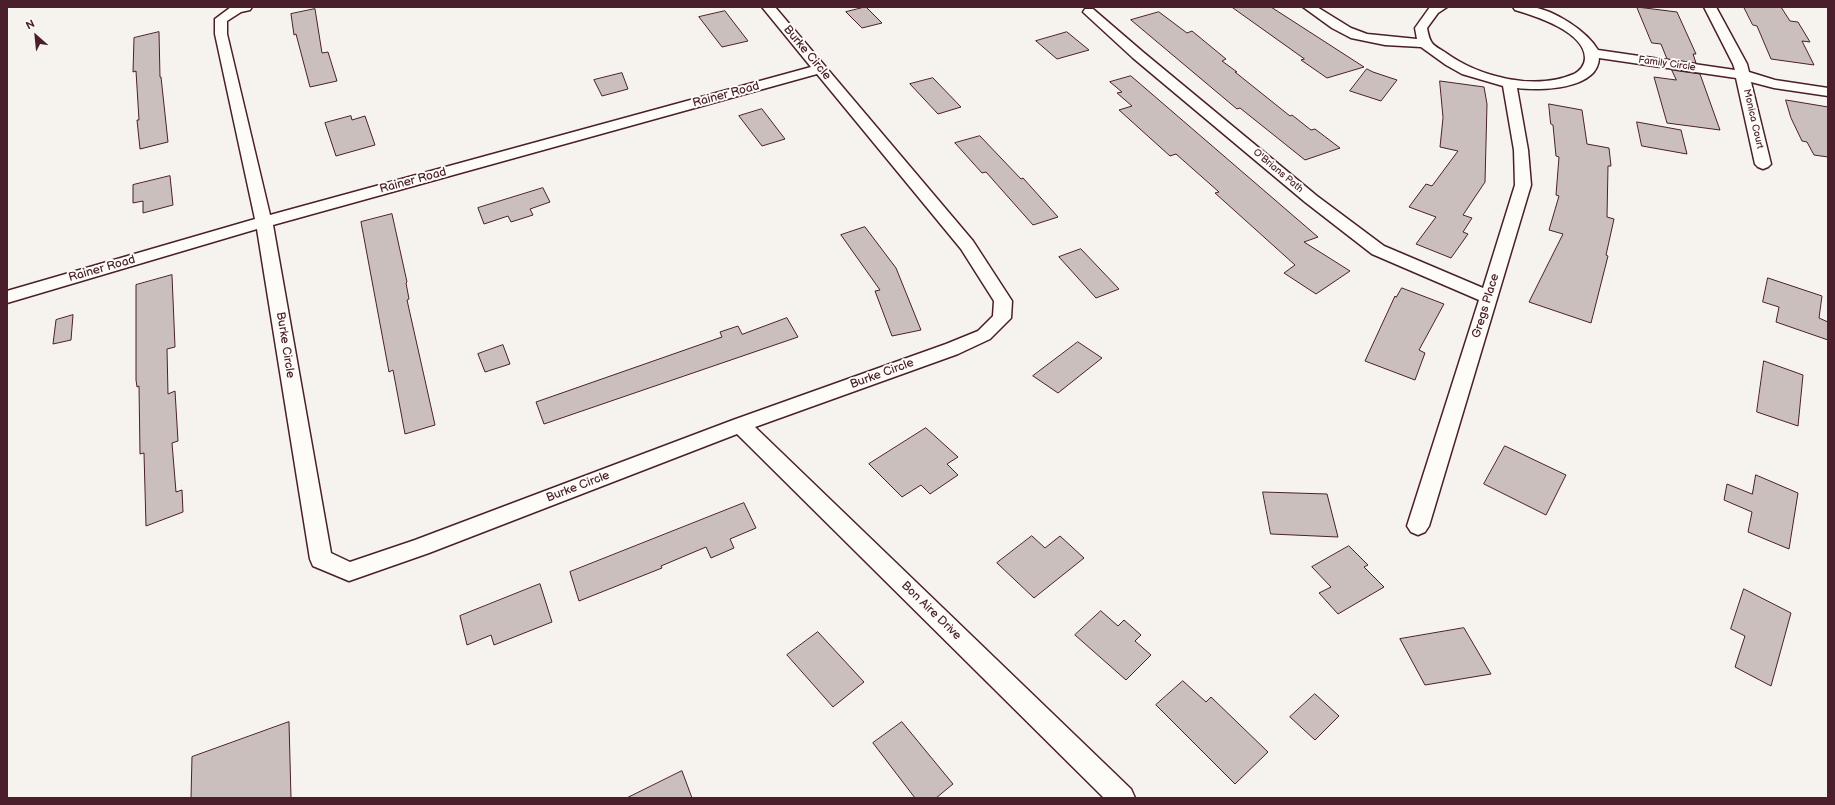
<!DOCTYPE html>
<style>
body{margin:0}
#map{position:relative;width:1835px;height:805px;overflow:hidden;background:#f6f3ef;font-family:"Balsamiq Sans",sans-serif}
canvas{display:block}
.frame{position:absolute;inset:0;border:8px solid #4a1f2b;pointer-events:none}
.north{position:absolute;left:16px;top:16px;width:40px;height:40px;-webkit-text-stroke:3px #fdfcf7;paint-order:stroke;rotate:333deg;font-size:11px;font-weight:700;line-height:16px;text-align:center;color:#4a1f2b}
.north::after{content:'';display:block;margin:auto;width:14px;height:18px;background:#4a1f2b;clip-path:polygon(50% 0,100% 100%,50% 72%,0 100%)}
</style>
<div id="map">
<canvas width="1835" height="805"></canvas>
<div class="frame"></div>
<div class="north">N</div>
</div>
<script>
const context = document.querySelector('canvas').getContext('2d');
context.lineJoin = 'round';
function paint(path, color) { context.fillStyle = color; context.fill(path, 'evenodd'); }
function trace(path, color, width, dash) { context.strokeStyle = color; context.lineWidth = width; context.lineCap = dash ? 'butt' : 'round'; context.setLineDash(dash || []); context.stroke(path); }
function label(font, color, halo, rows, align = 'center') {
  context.font = font + ' "Balsamiq Sans",sans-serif'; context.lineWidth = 4; context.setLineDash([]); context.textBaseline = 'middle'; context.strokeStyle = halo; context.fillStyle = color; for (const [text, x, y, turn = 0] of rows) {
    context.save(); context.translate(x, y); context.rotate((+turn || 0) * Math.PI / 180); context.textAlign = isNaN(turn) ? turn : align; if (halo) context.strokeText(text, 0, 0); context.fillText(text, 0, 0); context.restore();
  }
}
const building = new Path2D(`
 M866,7L882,23L862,28L846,12Z
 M1232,7H1271L1364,67L1327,78L1301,60L1304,59Z
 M1637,7L1677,12L1696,54H1693L1696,63L1667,59L1661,44L1652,43Z
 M1744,7H1781L1790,21L1798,22L1810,42L1802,41L1814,65L1771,59L1757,26L1753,25Z
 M315,9L322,53L328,52L337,81L310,87L296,34L294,35L291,14Z
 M725,11L748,41L722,47L699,17Z
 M1159,12L1187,33L1192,31L1226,59L1222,61L1237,72H1235L1290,116L1292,115L1311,130L1315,129L1340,148L1305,160L1240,108L1237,109L1131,20Z
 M159,32L160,77H161L168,142L140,149L137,120H139L136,71L133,72L134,38Z
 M1067,32L1089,50L1057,59L1036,41Z
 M1367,69L1373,72L1397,80L1381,101L1350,91Z
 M1672,70L1700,74L1720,130L1667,123L1654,77L1676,80Z
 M622,73L628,89L602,96L594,80Z
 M1131,76L1318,237L1304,242L1350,271L1316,294L1284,273L1295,265L1215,193L1219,192L1176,154L1170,156L1119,110L1132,106L1117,93L1122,92L1110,82Z
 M933,78L961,107L938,114L910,84Z
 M1440,81L1484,87L1487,104L1485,182L1463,215L1472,218L1463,232L1468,234L1451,258L1416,244L1436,217L1409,207L1426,184L1432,186L1458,151L1440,147L1443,118Z
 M1786,100L1828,107V157L1814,155L1807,142L1802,141L1791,118Z
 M1549,104L1582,110L1587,144L1609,148L1611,166H1608L1607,217L1614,219L1606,255L1608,256L1591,323L1529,302L1563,234L1549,230L1559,196L1556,195L1559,157L1556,156L1553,125L1551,124Z
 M762,109L785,139L762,146L739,116Z
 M351,116L352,120L365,116L375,145L336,156L325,123Z
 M1637,122L1681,130L1687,154L1642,146Z
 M980,136L1021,179L1023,178L1058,217L1033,225L986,172L982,173L955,143Z
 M170,176L173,205L143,213V201L133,203V185Z
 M543,188L550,202L530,209L533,215L511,222L508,216L484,224L478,208Z
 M392,214L407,282L406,283L409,299L407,300L435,425L405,434L393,370L389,372L361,222Z
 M865,227L896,268L921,330L892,336L875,291L880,290L841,235Z
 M1081,249L1119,289L1096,298L1059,257Z
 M172,275L175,347L167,349L168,394L175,391L178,441L172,443L176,492L182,490L183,512L146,526L144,453L140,454L139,386L137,387L136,380V285Z
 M1768,278L1822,296L1819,318L1828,322V340L1776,322L1779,307L1763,302Z
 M1402,288L1444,304L1419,350L1425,353L1415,380L1365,361L1395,296L1396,297Z
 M73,315L71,340L53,344L56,320Z
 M787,318L798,337L544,424L536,402L722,337L720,332L738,326L742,334Z
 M1078,342L1102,358L1058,393L1033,376Z
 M503,345L510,364L485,372L478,354Z
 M1764,361L1803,375L1798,426L1757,412Z
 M926,428L958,457L947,464L958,475L930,494L921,485L902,497L869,464Z
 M1505,446L1566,475L1546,515L1484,484Z
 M1756,475L1798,493L1789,549L1748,532L1752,512L1724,500L1727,484L1752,494Z
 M1263,492L1327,494L1338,537L1271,534Z
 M744,503L756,528L730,539L734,548L711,558L706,547L661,566L662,568L579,601L570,572Z
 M1032,536L1045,548L1060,536L1084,558L1034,598L997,563Z
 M1349,546L1368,565L1364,567L1384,587L1338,614L1319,593L1331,587L1312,567Z
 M540,584L552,622L494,645L491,635L467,645L460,616Z
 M1744,589L1791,613L1771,686L1735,667L1745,636L1731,629Z
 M1101,611L1118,626L1124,620L1141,635L1135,641L1151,655L1126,680L1075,635Z
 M1464,628L1491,674L1425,685L1400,639Z
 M818,632L864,682L833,707L787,655Z
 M1183,681L1206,702L1211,697L1268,752L1235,784L1156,705Z
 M1315,694L1339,716L1315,740L1290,717Z
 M289,722L291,798H191L192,757Z
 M902,722L953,784L936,798H915L873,743Z
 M682,771L692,798H627Z`);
const minor = new Path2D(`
 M231,7H252L250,10L241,12L227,21V34L270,215L811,67L762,7H775L973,241L1012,301L1011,318L990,339L958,354L755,427L1131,789L1135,798H1104L737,434L429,553L349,581L313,566L310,559L257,229L7,303V291L255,219L215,34V19ZM817,74L961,249L994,301L993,316L978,331L946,344L733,420L415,540L350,562L331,553L273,225Z
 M1303,7H1317L1351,28L1367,34L1417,39L1415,28L1430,7H1447L1438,13L1427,28C1428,33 1429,39 1432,43C1435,47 1442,50 1446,53C1479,77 1535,91 1574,74C1580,71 1585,65 1585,58C1585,32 1536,16 1515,10L1513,7C1519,7 1525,6 1532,7C1554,10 1587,31 1598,50L1735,70L1733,64L1704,7H1716L1747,64L1749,72L1775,80L1828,88V96L1774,88L1751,82L1771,164L1768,167L1763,169L1758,167L1755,164L1736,78L1599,58C1598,90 1539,91 1517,88L1528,150L1531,185L1429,526L1425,532L1418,535L1411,532L1407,526L1479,300L1372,254L1305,202L1133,58L1083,12L1085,9H1093L1143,52L1317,196L1384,246L1483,288L1515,185L1514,150L1503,86L1462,74L1446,65L1421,47L1385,45L1351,38L1332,28Z`);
const farStreetnames = [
 ["Family Circle",1667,64,8],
 ["Monica Court",1753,119,77],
 ["O'Brians Path",1278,171,40]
];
const streetNames = [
 ["Burke Circle",807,53,50],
 ["Rainer Road",726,95,-15],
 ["Rainer Road",413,181,-15],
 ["Rainer Road",102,269,-16],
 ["Gregs Place",1486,306,-73],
 ["Burke Circle",285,345,81],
 ["Burke Circle",882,374,-20],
 ["Burke Circle",578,487,-21],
 ["Bon Aire Drive",931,611,44]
];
paint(building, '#cbbfbe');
trace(building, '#4a1f2b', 1);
trace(minor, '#4a1f2b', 3);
paint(minor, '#fdfcf7');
label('10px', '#4a1f2b', '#fdfcf7', farStreetnames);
label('12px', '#4a1f2b', '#fdfcf7', streetNames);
</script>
